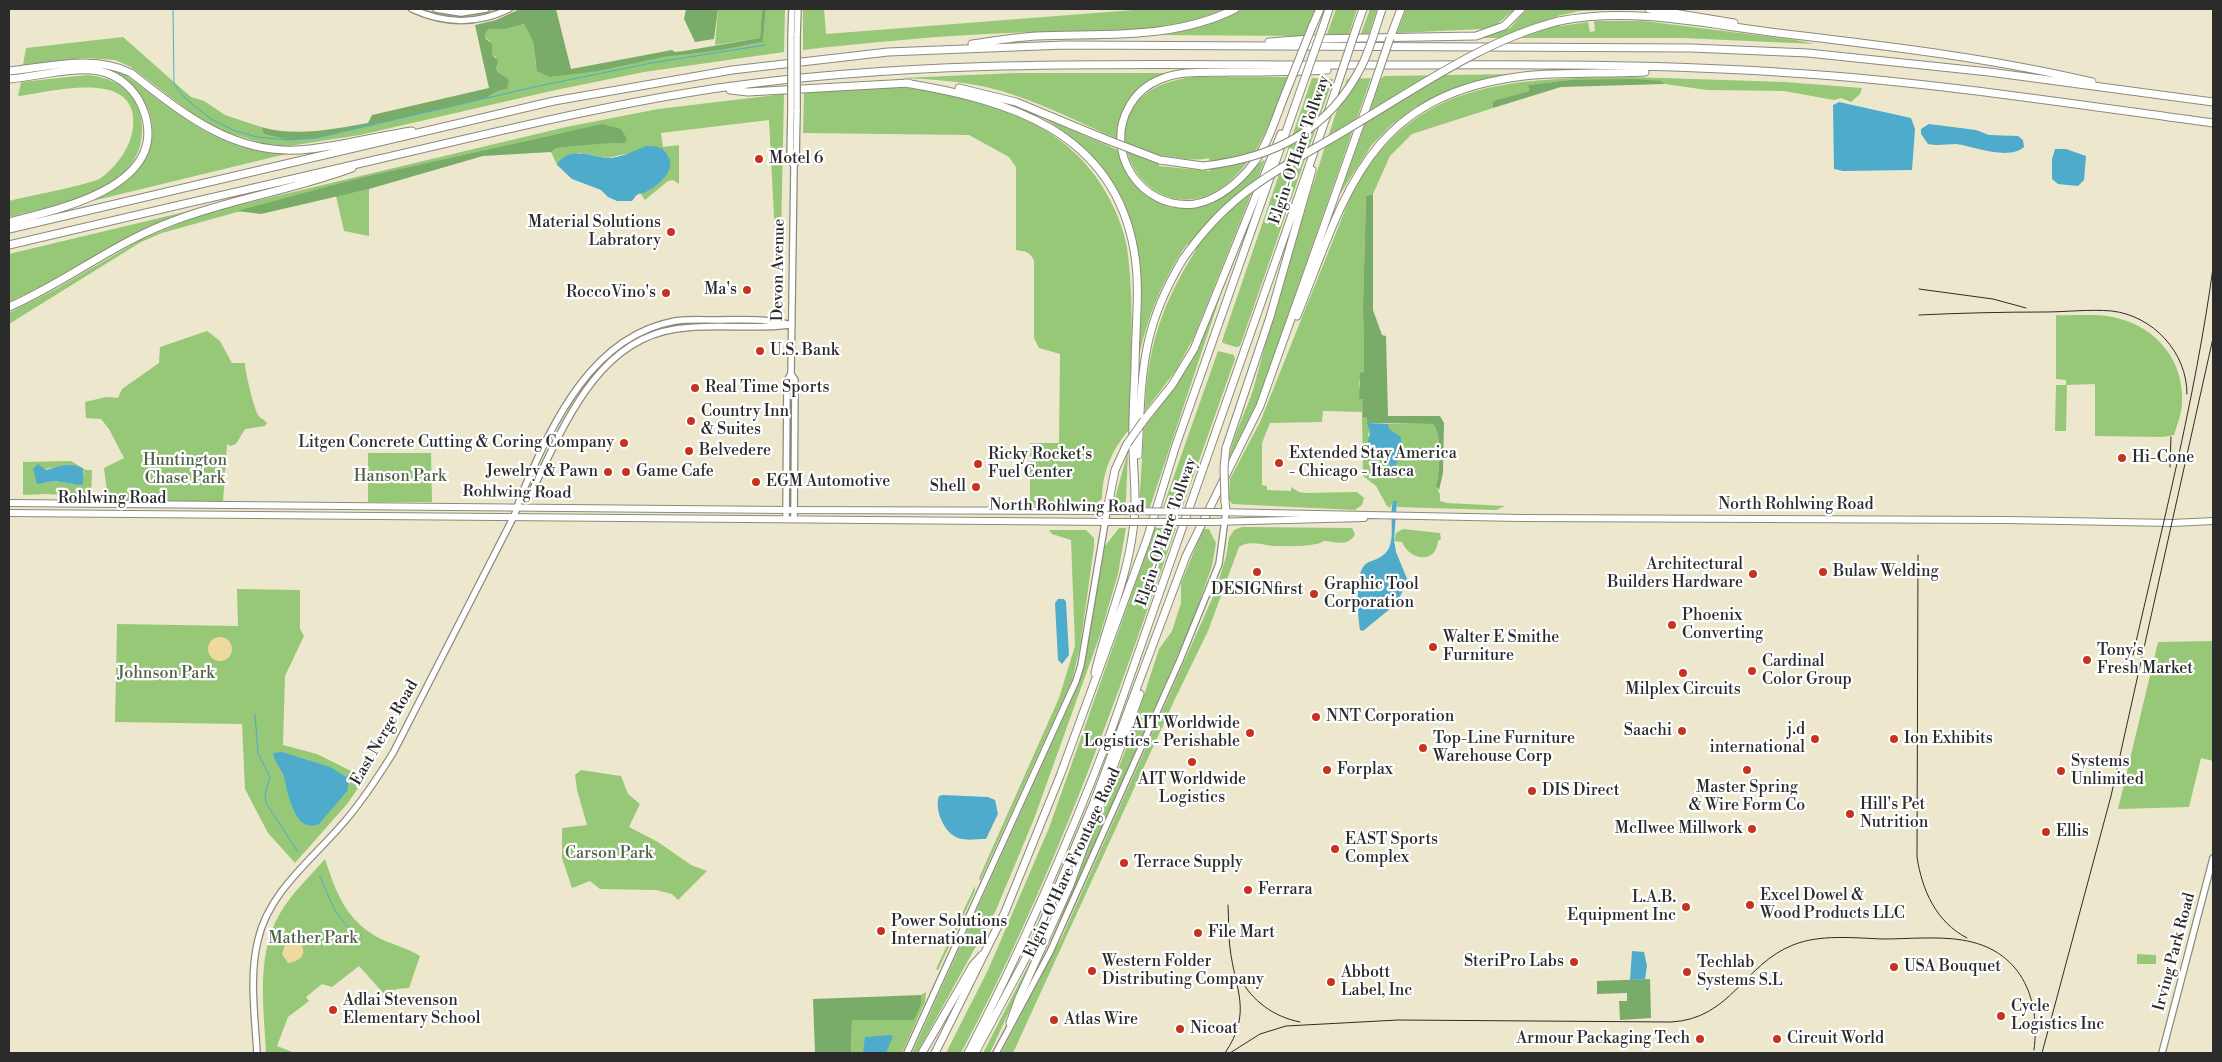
<!DOCTYPE html>
<style>
body{margin:0}
#map{position:relative;width:2222px;height:1062px;overflow:hidden;background:#ede8cd;font-family:"Libre Bodoni",serif}
canvas{display:block}
.frame{position:absolute;inset:0;border:10px solid #2b2b2b;pointer-events:none}
</style>
<div id="map">
<canvas width="2222" height="1062"></canvas>
<div class="frame"></div>
</div>
<script>
const context = document.querySelector('canvas').getContext('2d');
context.lineJoin = 'round';
function paint(path, color) { context.fillStyle = color; context.fill(path, 'evenodd'); }
function trace(path, color, width, dash) { context.strokeStyle = color; context.lineWidth = width; context.lineCap = dash ? 'butt' : 'round'; context.setLineDash(dash || []); context.stroke(path); }
function label(font, color, halo, rows, align = 'center') {
  context.font = font + ' "Libre Bodoni",serif'; context.lineWidth = 4.5; context.setLineDash([]); context.textBaseline = 'middle'; context.strokeStyle = halo; context.fillStyle = color; for (const [text, x, y, turn = 0] of rows) {
    context.save(); context.translate(x, y); context.rotate((+turn || 0) * Math.PI / 180); context.textAlign = isNaN(turn) ? turn : align; if (halo) context.strokeText(text, 0, 0); context.fillText(text, 0, 0); context.restore();
  }
}
const green = new Path2D(`
 M418,9L457,15L503,9C474,21 447,20 418,9Z
 M718,9H762L760,38L715,45Z
 M766,9H785L784,52L644,72L551,91L360,135L289,146L266,144L218,130L194,115L131,67L115,60L84,58L23,65L26,48L123,37L191,97L204,101L225,115L261,127L264,134L289,140L316,138L486,98L498,91L507,89L496,67V57L492,54L489,40L485,38L486,32L490,29H506L524,24L533,42L536,65L550,77C588,72 626,64 664,57C697,52 730,49 763,42Z
 M803,9H824L826,34L1146,9H1224C1161,39 1075,30 1007,33C939,36 871,42 803,50Z
 M1244,9H1316L1305,36L1154,35L1197,27Z
 M1336,9H1357L1349,34H1327Z
 M1370,9H1377L1369,34H1361Z
 M1406,9H1515L1496,25L1483,29L1397,33Z
 M1527,9H1633L1580,11L1557,16L1560,26L1588,22L1590,32L1595,31L1594,21H1644L1796,40L1815,44L1682,38H1481L1510,28Z
 M113,70L124,74C174,110 223,157 290,153L92,201C109,193 125,185 137,171C168,135 149,92 113,70Z
 M1015,73H1168C1138,82 1116,107 1117,139C1074,120 1032,98 986,87C958,81 930,79 902,78Z
 M1514,74L1460,87L1415,107L1391,125L1371,146L1340,194L1381,79L1384,76Z
 M87,75C110,77 129,86 138,108C143,120 143,134 140,146C126,195 51,206 9,217V201C24,197 93,184 101,178C117,166 131,147 133,127C139,67 52,92 18,96L21,82Z
 M1193,77H1288C1276,107 1266,140 1245,165C1158,274 1053,93 1193,77ZM1158,155C1175,157 1193,162 1209,158L1210,171L1159,166Z
 M1632,77L1785,82L1862,88L1860,94L1851,102L1841,98L1834,100L1784,91L1707,90L1665,84L1661,81L1569,80L1528,85L1529,91L1494,101L1493,108L1412,134L1390,156L1373,194L1366,196L1363,305L1364,373C1354,385 1361,387 1363,399C1364,403 1363,408 1362,412L1323,411L1322,422L1270,423L1262,443V485L1267,486V490L1291,491V487L1299,492L1305,493L1357,492L1364,498L1362,505L1355,510L1232,504L1229,499L1230,479L1260,422L1352,193C1414,77 1516,79 1632,77Z
 M1312,78L1333,79L1240,346L1236,347L1223,343L1222,341Z
 M1371,78L1259,398L1229,459C1233,433 1248,409 1255,383C1281,284 1314,179 1347,79Z
 M900,87C982,98 1068,119 1109,198C1118,215 1126,235 1128,255C1135,312 1130,372 1129,430C1112,449 1102,473 1102,499L1091,507L1057,504L1030,506V443H1059L1060,354L1039,348L1034,338V261C1031,252 1024,251 1016,250V167L1009,157L969,135L803,133L804,92Z
 M784,94L781,237L775,236L769,120L661,133L663,147L679,145V184L673,180L668,181L645,200L641,194L669,157L664,150L630,153L607,158L578,153L557,165L551,152L557,148L603,142L613,144L578,130L557,134L363,177L162,233L141,242L9,324V313L54,290L142,239L205,213L566,127L658,109Z
 M1039,116L1118,150C1132,202 1182,228 1228,193C1238,186 1256,162 1265,160L1193,339L1176,370L1145,411C1147,348 1162,303 1196,250L1187,244C1162,280 1147,318 1138,361C1138,328 1142,294 1139,261C1133,197 1094,146 1039,116Z
 M369,189V236L344,231L336,196Z
 M197,209C130,233 73,274 9,302V254Z
 M1229,270L1150,507H1139L1144,428L1193,357Z
 M2056,315C2076,316 2098,313 2117,318C2158,328 2185,362 2182,405C2181,415 2177,425 2174,435L2163,437L2095,436V384L2067,385L2066,431H2055L2056,385H2066V380L2056,379Z
 M207,331L220,341L232,363H245C245,372 254,408 258,415C261,419 264,419 267,423L265,426L245,429L236,444L230,446L227,444L223,503L108,500L104,468L124,458L109,429L101,419L86,418L85,402L106,397L118,398L122,389L159,363L160,347Z
 M1218,351L1234,355L1235,359L1183,506L1163,507Z
 M1362,417L1367,418L1370,432L1368,434L1373,454L1387,459L1396,469L1397,462L1404,450L1387,427L1388,424H1433C1443,435 1439,473 1436,487L1440,494V501L1447,503L1505,506L1496,510L1397,507V501L1393,502L1390,508L1387,506L1376,486L1363,476Z
 M1128,451L1126,501L1124,506H1116L1114,502Z
 M368,453H431L432,502H368Z
 M71,461L86,470H92L91,497L47,494L23,495V462ZM65,466L84,471L82,478L75,484L55,481L44,483L45,469Z
 M1242,527L1352,528L1355,534C1348,548 1335,541 1324,541C1321,542 1319,544 1316,544C1304,547 1286,546 1273,546C1263,545 1248,540 1239,547L1208,631L1175,699L1013,1053H1001L1062,937L1215,592L1226,557L1229,538L1234,530Z
 M1119,528H1126L1118,574L1100,635L1034,819L996,910L917,1053H912L1078,686L1085,660L1105,546Z
 M1155,528H1176C1114,707 1051,885 961,1053H946L988,970L1049,828Z
 M1203,529H1209L1216,543L1212,566L1193,620L1051,942L1129,741L1159,649L1172,631L1181,603V583Z
 M1403,529L1440,533L1441,539L1438,541C1436,565 1409,560 1402,542L1394,541L1396,533Z
 M1049,530H1086L1094,538V547L1080,647L1072,680L980,881L979,878L1059,698L1075,646L1071,540L1052,534Z
 M237,589L300,590V629L304,636L285,676L283,745L317,754L365,778L347,804L295,863L268,833L245,789L242,724L115,722L117,624L238,626Z
 M2213,641V761L2201,758L2189,807L2118,809L2158,642Z
 M581,770L621,776L628,794L640,804L629,827L658,842L691,865L707,871L678,900L672,894L656,890L600,889L590,881L572,888L562,858V828L587,825L577,790L575,775Z
 M325,859C336,893 347,922 381,939C394,945 407,948 420,956L409,988L396,989L386,996L359,966L332,987L322,984L306,997L309,1001L288,1017L277,1046L295,1053H266C264,1003 254,948 286,904C298,887 313,873 325,859Z
 M975,886V891L938,970L936,969Z
 M1047,929L990,1053H983Z
 M2137,954L2156,955V964H2137Z
 M926,992L925,1002L902,1053H851L852,1020L921,1004V995Z`);
const forest = new Path2D(`
 M520,9H556L571,69L672,50L675,52L684,51L760,38L762,9H766L763,42L721,50L664,57L598,71L550,77L537,71L533,42L524,24L506,29H490L486,32L485,38L492,44V54L498,61L496,67L498,72L509,80L507,89L498,91L486,98L316,138L288,140L264,134L261,127C296,137 334,129 368,123L372,115L489,88L475,25L496,20Z
 M686,9H718L714,39L695,42L684,19Z
 M1635,79L1661,81L1665,84L1561,87L1493,108V101L1529,91L1528,85L1569,80Z
 M602,124L621,129L627,139L625,143C603,143 580,145 557,148L551,152L483,156L369,189L261,214L237,211L363,177Z
 M1373,194V310L1382,335L1386,336L1388,416H1440L1444,423L1443,473L1439,490L1436,487C1439,474 1443,435 1433,424L1367,423V418L1362,417L1363,399H1359L1360,373L1364,372L1363,305L1366,196Z
 M1650,979L1651,1018L1620,1020L1619,1001H1627V993L1597,994V981Z
 M921,995V1004L914,1020H852L851,1053H815L813,999Z`);
const sand = new Path2D(`
 M208 649a12 12 0 1 1 24 0a12 12 0 1 1-24 0Z
 M291,940L300,943C309,955 298,962 288,963L282,954L285,945Z`);
const water = new Path2D(`
 M1839,102L1911,118L1915,129L1912,170L1843,171L1834,169L1833,105Z
 M1929,124L1976,130L1989,135L2018,136L2023,140L2024,147C2009,161 1973,146 1956,144C1947,144 1937,146 1928,144L1921,134V129Z
 M646,146C655,146 662,146 667,154C678,170 658,186 644,193C642,194 639,193 637,195C635,196 634,199 632,201H617L608,197L601,190L572,179L557,165C568,145 591,157 608,158C620,158 634,151 646,146Z
 M2055,149H2066L2086,156L2084,180L2078,186L2058,184L2052,179V159Z
 M1367,423L1388,424L1389,429L1401,437V447L1404,450L1402,458L1397,462L1396,469L1391,468L1387,459L1373,454L1368,441L1370,432Z
 M38,464L46,470C57,467 73,461 83,469V484L80,485L55,481L37,484L33,469Z
 M1393,501H1397L1394,540L1396,552L1408,581L1396,604L1363,631L1360,630C1358,615 1353,572 1367,563C1375,559 1384,558 1389,548C1395,535 1389,516 1393,501Z
 M1058,599H1064L1066,602L1069,655L1062,664L1058,660L1055,603Z
 M282,752L330,767L348,778V790L319,824C293,835 288,790 283,774C280,767 274,761 273,753Z
 M943,795L988,797L995,800L998,814L986,839C977,839 967,841 958,838C944,833 934,809 939,796Z
 M1632,951L1644,952L1647,966L1645,979L1630,980Z
 M889,1035L893,1036L886,1053H863L865,1037Z`);
const stream = new Path2D(`
 M173,9L174,84L185,98L211,119L233,130L257,137L288,140L316,138L534,87L651,63L765,45
 M255,714L258,753L270,777L265,794L266,803L298,852
 M320,876C331,902 336,922 362,936`);
const secondary = new Path2D(`
 M412,9C445,24 476,25 509,9
 M436,9L461,13L486,9
 M797,36L798,9
 M791,37L792,9
 M791,110L790,160L794,166
 M522,500L528,499C561,434 593,341 676,329C713,323 752,330 790,325
 M786,519L787,380L791,374
 M794,519L795,380L791,374L794,166L796,160L797,110
 M257,1053C255,1016 249,976 258,940C269,891 314,858 345,821C363,800 378,777 393,753L514,516C518,507 519,499 523,491C553,422 592,336 675,321C689,319 703,320 717,320C742,320 767,318 792,325
 M907,1053L1076,681L1081,665L1107,511
 M996,1053L1050,952L1180,660L1219,564L1226,512
 M2162,1053L2213,858`);
const primary = new Path2D(`
 M9,503L786,510L1118,511
 M1215,512L1520,518L2007,520L2172,523L2213,521
 M9,513L1114,522
 M1211,522L1364,518`);
const highway = new Path2D(`
 M1649,9L1734,23
 M1559,21C1629,7 1700,23 1770,32C1877,45 1987,57 2092,82
 M1357,26L1363,9
 M1312,27L1320,9
 M1323,27L1329,9
 M1390,38L1401,9
 M1269,42L1310,39L1476,36L1504,26L1521,9
 M972,44C993,41 1015,37 1037,36C1103,33 1173,40 1235,9
 M9,71C48,67 94,54 131,73C185,115 236,158 310,149C344,145 378,136 412,131
 M9,79C35,77 73,66 99,71C119,75 136,90 143,109C173,186 59,209 9,222
 M905,83C1009,100 1113,131 1134,250C1141,288 1135,329 1135,368C1134,395 1132,423 1133,451C1134,478 1137,503 1133,530C1127,580 1106,624 1095,673
 M959,88L1016,102L1105,139
 M730,90L748,92L909,83
 M1286,92C1276,116 1269,143 1253,164C1239,182 1218,200 1195,204C1141,211 1102,151 1130,105C1137,93 1148,84 1161,79C1183,70 1209,73 1232,72C1264,72 1295,72 1327,70
 M1160,160L1203,166
 M9,229L554,101L732,70L888,52L1065,45L1691,48L1808,53L1989,72L2213,102
 M9,245C132,216 256,187 379,159C492,133 604,105 718,88C908,61 1097,64 1288,65C1455,66 1624,61 1791,73C1933,82 2073,104 2213,123
 M9,307C62,284 109,247 163,225C225,200 290,191 352,168
 M1297,316C1347,190 1368,95 1524,76C1564,72 1605,74 1645,72
 M1144,420L1172,385L1194,349L1281,134
 M1226,448L1270,317L1312,170
 M1138,455C1142,375 1140,330 1183,259
 M1225,501L1226,512
 M1107,511L1115,470L1127,444
 M1010,1023L1019,998L1070,885L1140,694
 M922,1053L973,965L982,955
 M935,1053L1005,912L1060,776L1147,539L1176,445L1300,92
 M968,1053C1022,949 1069,841 1111,731L1335,92
 M975,1053L1036,939L1094,802L1186,556L1260,406L1371,94`);
const rail = new Path2D(`
 M1919,289L1993,299L2026,308
 M1919,315C1961,313 2002,312 2044,312C2066,312 2090,309 2112,311C2153,316 2187,352 2187,394
 M2170,467L2171,437
 M1918,555L1917,857C1922,890 1936,922 1967,938
 M2133,655C2162,527 2195,399 2213,268
 M1240,978C1252,1001 1274,1017 1300,1022
 M1225,1053C1253,1012 1235,990 1230,948C1228,934 1229,919 1228,905
 M1230,1053L1260,1034L1286,1026L1398,1020L1671,1022C1731,1019 1744,964 1793,945C1820,934 1854,938 1883,939C1908,939 1937,936 1962,940C2020,949 2041,997 2034,1050
 M2042,1053L2111,796L2213,338`);
const secondaryBridge = new Path2D(`
 M791,110V37
 M797,110V36`);
const primaryBridge = new Path2D(`
 M1118,511L1215,512
 M1114,522H1211`);
const highwayBridge = new Path2D(`
 M1286,92L1312,27
 M1300,92L1323,27
 M1335,92L1357,26
 M1371,94L1390,38
 M1105,139L1160,160
 M1203,166C1274,158 1331,130 1363,63C1371,46 1376,27 1382,9
 M1183,259C1200,235 1218,214 1242,195C1275,169 1315,149 1351,127C1417,88 1484,40 1559,21
 M1127,444L1144,420
 M1225,501L1224,468L1226,448`);
const markers = [
 [759,159,5,"#c8321e"],
 [671,232,5,"#c8321e"],
 [747,290,5,"#c8321e"],
 [666,293,5,"#c8321e"],
 [760,351,5,"#c8321e"],
 [695,388,5,"#c8321e"],
 [691,421,5,"#c8321e"],
 [624,443,5,"#c8321e"],
 [689,451,5,"#c8321e"],
 [2122,458,5,"#c8321e"],
 [1279,463,5,"#c8321e"],
 [978,464,5,"#c8321e"],
 [608,472,5,"#c8321e"],
 [626,472,5,"#c8321e"],
 [756,482,5,"#c8321e"],
 [976,487,5,"#c8321e"],
 [1257,572,5,"#c8321e"],
 [1823,572,5,"#c8321e"],
 [1753,574,5,"#c8321e"],
 [1314,594,5,"#c8321e"],
 [1672,625,5,"#c8321e"],
 [1433,647,5,"#c8321e"],
 [2087,660,5,"#c8321e"],
 [1752,671,5,"#c8321e"],
 [1683,673,5,"#c8321e"],
 [1316,717,5,"#c8321e"],
 [1682,731,5,"#c8321e"],
 [1250,733,5,"#c8321e"],
 [1815,739,5,"#c8321e"],
 [1894,739,5,"#c8321e"],
 [1423,748,5,"#c8321e"],
 [1192,762,5,"#c8321e"],
 [1327,770,5,"#c8321e"],
 [1747,770,5,"#c8321e"],
 [2061,771,5,"#c8321e"],
 [1532,791,5,"#c8321e"],
 [1850,814,5,"#c8321e"],
 [1752,829,5,"#c8321e"],
 [2046,832,5,"#c8321e"],
 [1335,849,5,"#c8321e"],
 [1124,863,5,"#c8321e"],
 [1248,890,5,"#c8321e"],
 [1750,905,5,"#c8321e"],
 [1686,907,5,"#c8321e"],
 [881,931,5,"#c8321e"],
 [1198,933,5,"#c8321e"],
 [1574,962,5,"#c8321e"],
 [1894,967,5,"#c8321e"],
 [1092,971,5,"#c8321e"],
 [1687,972,5,"#c8321e"],
 [1331,982,5,"#c8321e"],
 [333,1010,5,"#c8321e"],
 [2001,1016,5,"#c8321e"],
 [1054,1020,5,"#c8321e"],
 [1180,1029,5,"#c8321e"],
 [1700,1039,5,"#c8321e"],
 [1777,1039,5,"#c8321e"]
];
const streetNames = [
 ["Elgin-O'Hare Tollway",1300,150,-71],
 ["Devon Avenue",779,270,-89],
 ["Rohlwing Road",517,493,1],
 ["Rohlwing Road",112,499],
 ["North Rohlwing Road",1796,505],
 ["North Rohlwing Road",1067,507,1],
 ["Elgin-O'Hare Tollway",1167,532,-71],
 ["East Nerge Road",385,733,-60],
 ["Elgin-O'Hare Frontage Road",1073,863,-65],
 ["Irving Park Road",2175,952,-75]
];
const poiNames = [
 ["Motel 6",769,159],
 ["Material Solutions",661,223,"right"],
 ["Labratory",661,241,"right"],
 ["Ma's",737,290,"right"],
 ["RoccoVino's",656,293,"right"],
 ["U.S. Bank",770,351],
 ["Real Time Sports",705,388],
 ["Country Inn",701,412],
 ["& Suites",701,430],
 ["Litgen Concrete Cutting & Coring Company",614,443,"right"],
 ["Belvedere",699,451],
 ["Extended Stay America",1289,454],
 ["- Chicago - Itasca",1289,472],
 ["Ricky Rocket's",988,455],
 ["Fuel Center",988,473],
 ["Hi-Cone",2132,458],
 ["Jewelry & Pawn",598,472,"right"],
 ["Game Cafe",636,472],
 ["EGM Automotive",766,482],
 ["Shell",966,487,"right"],
 ["Architectural",1743,565,"right"],
 ["Builders Hardware",1743,583,"right"],
 ["Bulaw Welding",1833,572],
 ["Graphic Tool",1324,585],
 ["Corporation",1324,603],
 ["DESIGNfirst",1257,590,"center"],
 ["Phoenix",1682,616],
 ["Converting",1682,634],
 ["Walter E Smithe",1443,638],
 ["Furniture",1443,656],
 ["Tony's",2097,651],
 ["Fresh Market",2097,669],
 ["Cardinal",1762,662],
 ["Color Group",1762,680],
 ["Milplex Circuits",1683,690,"center"],
 ["NNT Corporation",1326,717],
 ["AIT Worldwide",1240,724,"right"],
 ["Logistics - Perishable",1240,742,"right"],
 ["j.d",1805,730,"right"],
 ["international",1805,748,"right"],
 ["Saachi",1672,731,"right"],
 ["Top-Line Furniture",1433,739],
 ["Warehouse Corp",1433,757],
 ["Ion Exhibits",1904,739],
 ["Systems",2071,762],
 ["Unlimited",2071,780],
 ["Forplax",1337,770],
 ["AIT Worldwide",1192,780,"center"],
 ["Logistics",1192,798,"center"],
 ["Master Spring",1747,788,"center"],
 ["& Wire Form Co",1747,806,"center"],
 ["DIS Direct",1542,791],
 ["Hill's Pet",1860,805],
 ["Nutrition",1860,823],
 ["McIlwee Millwork",1742,829,"right"],
 ["Ellis",2056,832],
 ["EAST Sports",1345,840],
 ["Complex",1345,858],
 ["Terrace Supply",1134,863],
 ["Ferrara",1258,890],
 ["Excel Dowel &",1760,896],
 ["Wood Products LLC",1760,914],
 ["L.A.B.",1676,898,"right"],
 ["Equipment Inc",1676,916,"right"],
 ["Power Solutions",891,922],
 ["International",891,940],
 ["File Mart",1208,933],
 ["Western Folder",1102,962],
 ["Distributing Company",1102,980],
 ["SteriPro Labs",1564,962,"right"],
 ["Techlab",1697,963],
 ["Systems S.L",1697,981],
 ["USA Bouquet",1904,967],
 ["Abbott",1341,973],
 ["Label, Inc",1341,991],
 ["Adlai Stevenson",343,1001],
 ["Elementary School",343,1019],
 ["Cycle",2011,1007],
 ["Logistics Inc",2011,1025],
 ["Atlas Wire",1064,1020],
 ["Nicoat",1190,1029],
 ["Armour Packaging Tech",1690,1039,"right"],
 ["Circuit World",1787,1039]
];
const parkNames = [
 ["Huntington",185,461],
 ["Chase Park",185,479],
 ["Hanson Park",400,477],
 ["Johnson Park",166,674],
 ["Carson Park",609,854],
 ["Mather Park",313,939]
];
paint(green, '#97c877');
paint(forest, '#79ac68');
paint(sand, '#eeda9e');
paint(water, '#4eabcc');
trace(stream, '#4eabcc', 1);
trace(secondary, '#8c8a7c', 8);
trace(primary, '#8c8a7c', 8);
trace(highway, '#8c8a7c', 9);
trace(secondary, '#fff', 5.5);
trace(primary, '#fff', 6);
trace(highway, '#fff', 7);
trace(rail, '#2b2b2b', 1);
trace(secondaryBridge, '#8c8a7c', 8, []);
trace(primaryBridge, '#8c8a7c', 8, []);
trace(highwayBridge, '#8c8a7c', 9, []);
trace(secondaryBridge, '#fff', 5.5);
trace(primaryBridge, '#fff', 6);
trace(highwayBridge, '#fff', 7);
for (const [x, y, r, color] of markers) { const dot = new Path2D(); dot.arc(x, y, r, 0, 2 * Math.PI); context.fillStyle = color; context.fill(dot); trace(dot, '#fff', 2); }
label('16px', '#2b2b2b', '#fff', streetNames);
label('16px', '#2b2b2b', '#fff', poiNames, 'left');
label('16px', '#516246', '#fff', parkNames);
</script>
